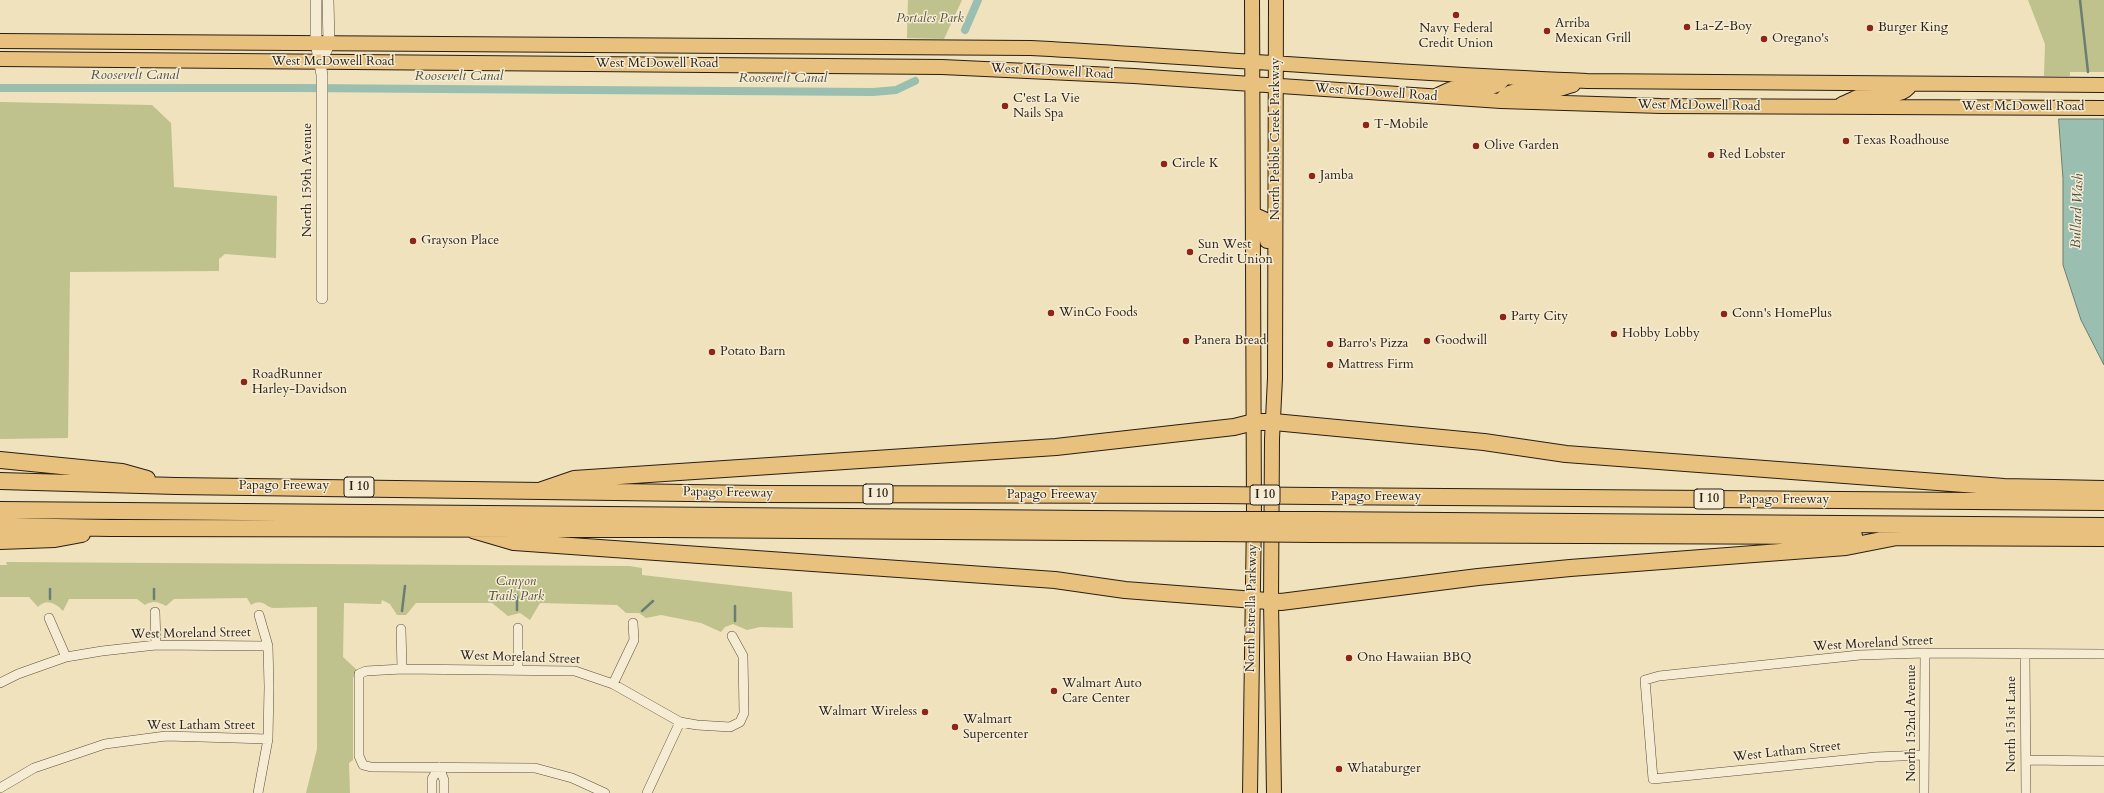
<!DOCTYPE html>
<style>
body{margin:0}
canvas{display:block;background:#efe2bc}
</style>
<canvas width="2104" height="793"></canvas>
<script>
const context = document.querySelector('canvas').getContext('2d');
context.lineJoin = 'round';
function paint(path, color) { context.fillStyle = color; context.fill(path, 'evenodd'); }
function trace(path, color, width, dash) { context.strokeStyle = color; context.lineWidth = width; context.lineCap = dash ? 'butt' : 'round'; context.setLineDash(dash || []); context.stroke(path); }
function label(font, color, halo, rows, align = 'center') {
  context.font = font + ' Cardo,serif'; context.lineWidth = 3; context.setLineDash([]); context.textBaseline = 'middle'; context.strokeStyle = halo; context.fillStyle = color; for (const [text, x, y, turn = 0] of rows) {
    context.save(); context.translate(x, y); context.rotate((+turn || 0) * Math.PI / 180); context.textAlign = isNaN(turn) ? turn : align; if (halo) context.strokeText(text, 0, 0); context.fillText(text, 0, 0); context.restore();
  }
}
const green = new Path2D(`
 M908,0H962L944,39L907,38Z
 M2028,0H2104V72H2070V76H2044L2045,44Z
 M0,102L152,105L171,123L174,187L277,196L276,258L225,254L219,259V271L70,272L68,438L0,439Z
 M6,562L629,566L642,568V575L792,592L793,628L760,627L747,630L733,624L725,627L721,632L701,623L661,615L646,618L639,613H626L617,605L540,603L530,620L520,613L508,616L492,603H416L406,615H397L390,604L382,600L381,604L344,603L343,657L357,670L353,678V760L349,763L350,793H306L317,749V607C303,607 288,608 273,608C265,607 263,598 251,605L247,598L174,599L166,606C158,602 153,600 145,605L137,599H69L63,611C56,603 46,598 38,607L29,597H0V565H7Z`);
const water = new Path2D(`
 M2059,119H2104V365L2081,320L2063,265V179Z`);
const stream = new Path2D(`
 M2080,0L2088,72
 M50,589V599
 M154,589V599
 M517,594V610
 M402,611L405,586
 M642,611L653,601
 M735,621V606`);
const canal = new Path2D(`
 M965,30L978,0
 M0,88H297L873,92L896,90L915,81`);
const minor = new Path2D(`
 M155,612L156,645
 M49,618L66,657
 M401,629L402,669
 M2025,654L2026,793
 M518,670V628
 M0,683L18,674L66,657L102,651L156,645L268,646
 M613,684L634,640L633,623
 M1924,755L1876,757L1653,779L1645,680L1659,676L1860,655L1925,653L2104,654
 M2026,760L2104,761
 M439,767L444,780V793
 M0,788L34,768L105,744L166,736L268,739
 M258,793L268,739L269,687L268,646L259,615
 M432,793V779L439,767
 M605,793L572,778L535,768L371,767L363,765L359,756V674L366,671L402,669L575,671L613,684L680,722L697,725L730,727L740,722L744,713L743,656L732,636
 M647,793L680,722
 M1924,793L1925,653`);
const tertiary = new Path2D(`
 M316,0V43L322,75V298
 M326,51L329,43L328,0`);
const primary = new Path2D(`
 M0,41L1031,48C1216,58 1401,74 1587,81L2104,85
 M0,59L942,67L1134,76L1501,101L1661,106L2104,108
 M1436,96C1442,93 1450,89 1457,87C1473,84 1493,95 1504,78
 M1501,101C1509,85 1534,92 1548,91C1556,91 1565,87 1573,85
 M1842,104C1850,101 1858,96 1866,94C1881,92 1902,100 1911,84
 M1253,214L1266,220L1267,241
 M1250,793L1254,515L1252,0
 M1274,793L1271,601L1272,439L1275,378L1276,0`);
const motorway = new Path2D(`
 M0,460L122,472L147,479
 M0,481L176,486L761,494L1215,495
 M542,490L574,479L1056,447L1234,427L1254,422H1274L1484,442L1566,454L2004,487L2104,489
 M1314,496L2104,502
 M0,510L1214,520
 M1314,520L2104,526
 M0,526L111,528L665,529L1215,533
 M473,530L514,542L1055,580L1125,590L1281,602L1478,577L1570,568L1846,547L1897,537
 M1314,534L1854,536
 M1888,537L2104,538
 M0,541L55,539L82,534`);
const motorwayBridge = new Path2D(`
 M1215,495L1314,496
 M1214,520H1314
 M1215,533L1314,534`);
const markers = [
 [1456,15,4,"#8f2418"],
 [1687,27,4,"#8f2418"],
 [1870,28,4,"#8f2418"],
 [1547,31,4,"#8f2418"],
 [1764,39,4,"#8f2418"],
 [1005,106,4,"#8f2418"],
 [1366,125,4,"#8f2418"],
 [1846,141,4,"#8f2418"],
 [1476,146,4,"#8f2418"],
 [1711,155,4,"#8f2418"],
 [1164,164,4,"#8f2418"],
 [1312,176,4,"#8f2418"],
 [413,241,4,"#8f2418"],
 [1190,252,4,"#8f2418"],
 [1051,313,4,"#8f2418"],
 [1724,314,4,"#8f2418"],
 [1503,317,4,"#8f2418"],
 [1614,334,4,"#8f2418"],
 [1186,341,4,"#8f2418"],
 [1427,341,4,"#8f2418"],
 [1330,344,4,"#8f2418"],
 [712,352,4,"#8f2418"],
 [1330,365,4,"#8f2418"],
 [244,382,4,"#8f2418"],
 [1349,658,4,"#8f2418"],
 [1054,691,4,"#8f2418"],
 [925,712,4,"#8f2418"],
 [955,727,4,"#8f2418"],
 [1339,769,4,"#8f2418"]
];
const shields = [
 [359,487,30],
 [878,494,30],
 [1265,495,30],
 [1709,499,30]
];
const shieldNames = [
 ["I 10",359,487],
 ["I 10",878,494],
 ["I 10",1265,495],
 ["I 10",1709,499]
];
const parkNames = [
 ["Portales Park",930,19],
 ["Canyon",516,582],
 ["Trails Park",516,597]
];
const poiNames = [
 ["Arriba",1555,24],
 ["Mexican Grill",1555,39],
 ["La-Z-Boy",1695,27],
 ["Burger King",1878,28],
 ["Navy Federal",1456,29,"center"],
 ["Credit Union",1456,44,"center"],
 ["Oregano's",1772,39],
 ["C'est La Vie",1013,99],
 ["Nails Spa",1013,114],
 ["T-Mobile",1374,125],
 ["Texas Roadhouse",1854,141],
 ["Olive Garden",1484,146],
 ["Red Lobster",1719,155],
 ["Circle K",1172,164],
 ["Jamba",1320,176],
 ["Grayson Place",421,241],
 ["Sun West",1198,245],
 ["Credit Union",1198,260],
 ["WinCo Foods",1059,313],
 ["Conn's HomePlus",1732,314],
 ["Party City",1511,317],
 ["Hobby Lobby",1622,334],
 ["Panera Bread",1194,341],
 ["Goodwill",1435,341],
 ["Barro's Pizza",1338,344],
 ["Potato Barn",720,352],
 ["Mattress Firm",1338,365],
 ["RoadRunner",252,375],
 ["Harley-Davidson",252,390],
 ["Ono Hawaiian BBQ",1357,658],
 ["Walmart Auto",1062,684],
 ["Care Center",1062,699],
 ["Walmart Wireless",917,712,"right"],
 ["Walmart",963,720],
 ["Supercenter",963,735],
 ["Whataburger",1347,769]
];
const streetNames = [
 ["West McDowell Road",333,62],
 ["West McDowell Road",657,64],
 ["West McDowell Road",1052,72,3],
 ["West McDowell Road",1376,93,4],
 ["West McDowell Road",1699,106,1],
 ["West McDowell Road",2023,107],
 ["North Pebble Creek Parkway",1276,139,-90],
 ["North 159th Avenue",308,180,-90],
 ["Papago Freeway",284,486],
 ["Papago Freeway",728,493,1],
 ["Papago Freeway",1052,495],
 ["Papago Freeway",1376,497],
 ["Papago Freeway",1784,500],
 ["North Estrella Parkway",1252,608,-89],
 ["West Moreland Street",191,634,-1],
 ["West Moreland Street",1873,644,-3],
 ["West Moreland Street",520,658,2],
 ["North 152nd Avenue",1912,723,-90],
 ["North 151st Lane",2012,724,-90],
 ["West Latham Street",201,726],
 ["West Latham Street",1787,752,-6]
];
const waterNames = [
 ["Roosevelt Canal",135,76],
 ["Roosevelt Canal",459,77],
 ["Roosevelt Canal",783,79],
 ["Bullard Wash",2078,211,-88]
];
paint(green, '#bfc28c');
paint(water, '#9abeb0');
trace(water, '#6c7e72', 1);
trace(stream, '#6c7e72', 2.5);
trace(canal, '#9abeb0', 8);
trace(minor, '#5a4f3f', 10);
trace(tertiary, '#5a4f3f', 12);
trace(primary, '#281e15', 16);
trace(motorway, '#281e15', 18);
trace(minor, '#f5ecd3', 9);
trace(tertiary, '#f5ecd3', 11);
trace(primary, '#e8c17e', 14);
trace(motorway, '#e8c17e', 16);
trace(motorwayBridge, '#281e15', 18, []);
trace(motorwayBridge, '#e8c17e', 16);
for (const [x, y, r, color] of markers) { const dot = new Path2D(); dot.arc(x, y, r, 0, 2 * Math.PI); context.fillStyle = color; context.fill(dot); trace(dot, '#f5ecd3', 1.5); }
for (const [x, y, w] of shields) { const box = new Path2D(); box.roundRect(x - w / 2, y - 10, w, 20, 3); context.fillStyle = '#f5ecd3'; context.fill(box); trace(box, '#281e15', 1); }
label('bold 12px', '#281e15', null, shieldNames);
label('italic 13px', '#554f39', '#f5ecd3', parkNames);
label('13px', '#281e15', '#f5ecd3', poiNames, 'left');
label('13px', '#281e15', '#f5ecd3', streetNames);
label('italic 14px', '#4a4e44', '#f5ecd3', waterNames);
</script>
